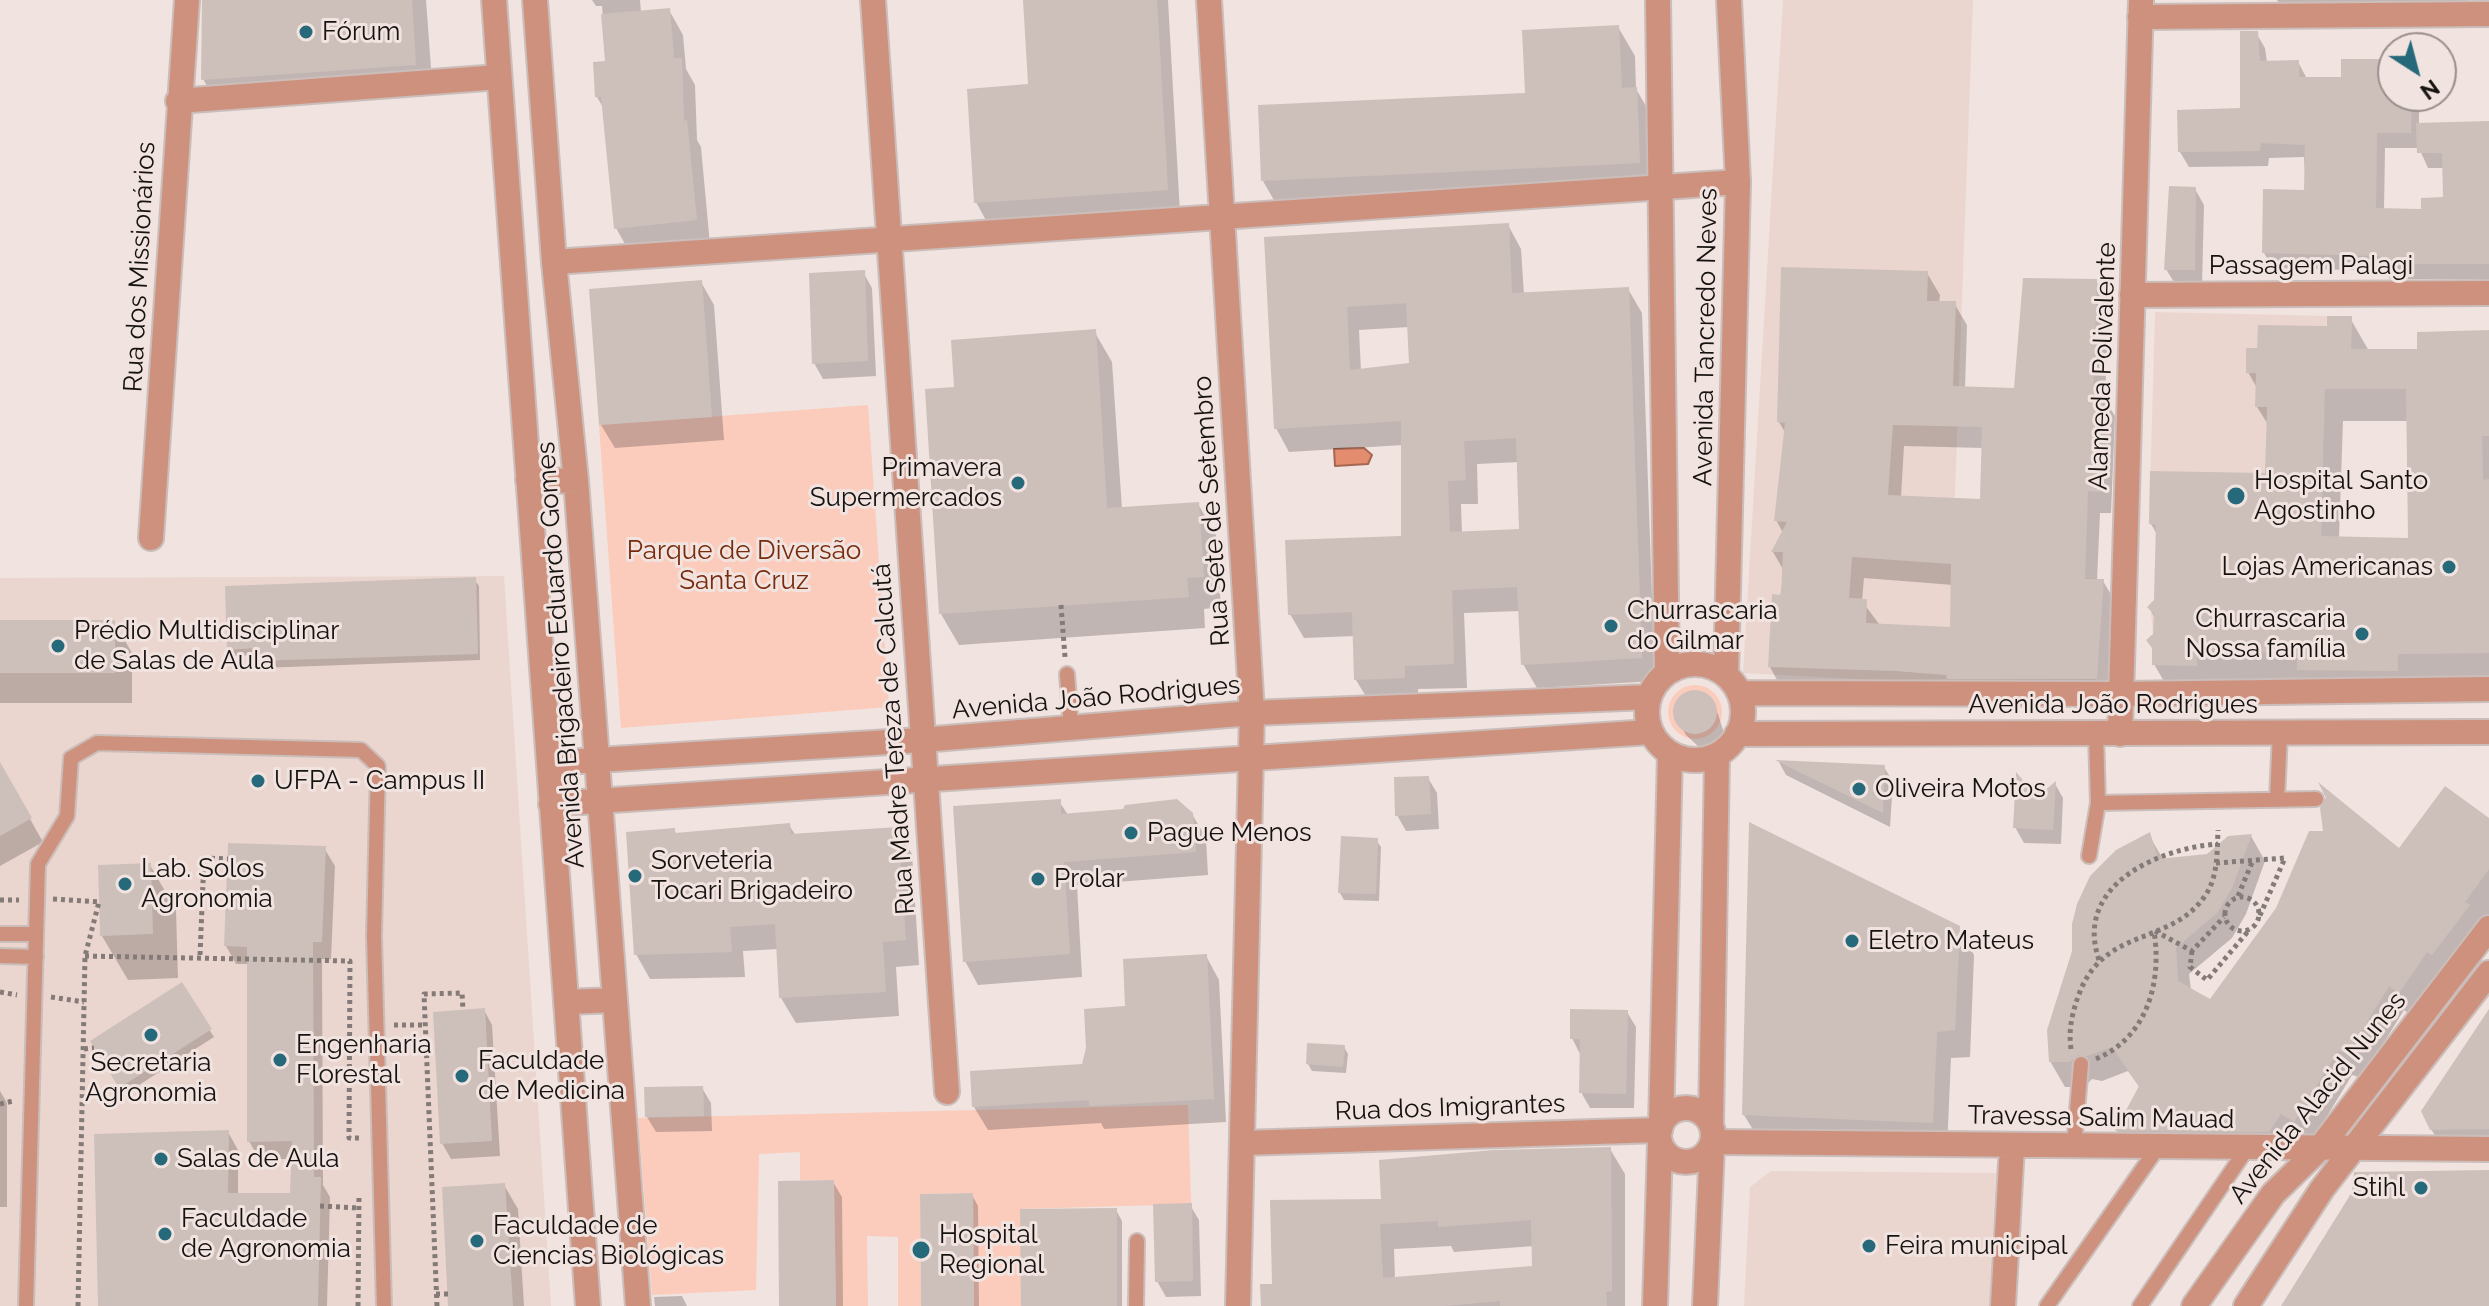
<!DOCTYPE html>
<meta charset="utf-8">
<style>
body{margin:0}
#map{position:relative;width:2489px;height:1306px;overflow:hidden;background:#f1e3df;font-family:Raleway,sans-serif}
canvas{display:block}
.north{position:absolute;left:2377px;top:32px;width:80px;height:80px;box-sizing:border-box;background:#f1e3df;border:2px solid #998f8c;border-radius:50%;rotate:144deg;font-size:22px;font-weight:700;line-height:32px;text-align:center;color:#161210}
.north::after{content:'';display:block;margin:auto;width:28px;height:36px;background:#26697b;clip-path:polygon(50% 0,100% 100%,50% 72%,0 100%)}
</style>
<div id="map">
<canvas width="2489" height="1306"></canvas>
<div class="north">N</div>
</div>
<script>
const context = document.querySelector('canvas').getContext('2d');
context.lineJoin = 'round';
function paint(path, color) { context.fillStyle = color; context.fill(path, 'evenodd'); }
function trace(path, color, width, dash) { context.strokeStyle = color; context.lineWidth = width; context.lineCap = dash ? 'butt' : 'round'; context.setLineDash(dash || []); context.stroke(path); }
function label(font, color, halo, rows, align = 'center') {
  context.font = font + ' Raleway,sans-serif'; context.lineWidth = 6; context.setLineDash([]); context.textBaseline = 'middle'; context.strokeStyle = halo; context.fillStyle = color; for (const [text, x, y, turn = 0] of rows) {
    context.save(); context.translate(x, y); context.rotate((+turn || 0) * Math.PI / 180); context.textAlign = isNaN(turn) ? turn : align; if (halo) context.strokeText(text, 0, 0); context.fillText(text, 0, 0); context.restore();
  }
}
const built = new Path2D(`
 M1783,0H1973L1952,575L2104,579L2097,678L2094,685L1949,684L1743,673Z
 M2155,312L2327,316L2321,524L2152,648L2149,637L2153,634L2150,604L2154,600L2156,525L2149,524Z
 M504,576L551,1306H0V578Z
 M1771,1171L1996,1173L1989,1306H1744L1750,1187Z`);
const green = new Path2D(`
 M868,405L889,707L621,728L599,425Z
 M1668 712a27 27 0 1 1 54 0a27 27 0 1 1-54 0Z
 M1188,1105L1191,1204L1021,1209V1306H974L973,1193L920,1194L921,1306H898V1237L867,1236L868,1306H836L834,1180H800V1152L759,1154L756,1290L652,1295L638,1118Z`);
const water = new Path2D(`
 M1364,448L1372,455L1368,464L1335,466L1334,449Z`);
const shadow = new Path2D(`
 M204,0H426L433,95L221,110L203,79Z
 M592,0H640L641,12L669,10L683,35L686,69L695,85L697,140L701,147L710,245L630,253L616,228L604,109L597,97L607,63L602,6H596Z
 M1025,0H1168L1180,213L989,226L976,202L1030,86Z
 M2277,0H2467V3H2370V10L2281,6Z
 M1618,27L1635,56L1636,89L1653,118L1656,191L1279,209L1263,181L1527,95Z
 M2256,33L2265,48L2267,62H2298L2306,77L2343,79L2393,59V96H2419V125L2489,123V279H2390L2385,271L2273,268L2264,253L2306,192L2304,157L2269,158L2268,166L2189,167L2180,152L2243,110ZM2385,148H2419L2428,168H2445V199L2423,211L2384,210Z
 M2195,189L2204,205L2202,285L2175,284L2166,269Z
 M1508,225L1521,249L1524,295L1628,289L1642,313L1655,681L1537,688L1523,664L1520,611L1464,613L1467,688L1418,689V701L1370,703L1356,680L1355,636L1304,638L1290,614L1403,538V445L1289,452L1276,428L1266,239ZM1409,327L1411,365L1361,371L1359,330ZM1519,462L1522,531L1462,534L1461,504H1478L1477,464Z
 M863,272L872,288L876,376L823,379L814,363Z
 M1927,273L1940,295L1939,303H1954L1967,325L1965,389L2015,391L2096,281L2109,303L2105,400L2115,416L2111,513H2100L2097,581H2103L2116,603L2109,700L1782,689L1770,667L1784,571L1773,552L1783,533L1776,520L1786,434L1779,422ZM1904,446L1983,448L1982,501L1901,497ZM1864,578L1953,585L1952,629L1879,624L1862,601Z
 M701,282L714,305L724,440L615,448L601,425Z
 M2350,318L2369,351H2419L2489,332V685L2416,686L2415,703L2173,697L2154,664L2155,618L2149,607L2156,601L2158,536L2151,524L2267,475L2269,426L2257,407L2258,390L2248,372L2259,351ZM2343,421H2408L2410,540L2339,538Z
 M1094,331L1112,362L1122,509L1198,504L1216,535L1221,607L1204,609L1205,628L959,645L941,614L927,391L956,389Z
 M474,579L479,586L480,660L261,668L257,655L233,656L229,649Z
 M0,622H114L132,653V703H0Z
 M1697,693L1709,698L1718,714L1724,733L1715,746L1700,748L1686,735L1677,719L1676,706L1684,696Z
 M1779,762L1884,767L1893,782L1890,827L1786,775Z
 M0,766L43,842L0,866Z
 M1428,778L1437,793L1439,829L1406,831L1397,815Z
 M2055,784L2063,798L2061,844L2024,843L2015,827L2037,799Z
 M1059,801L1068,815L1192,814L1206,838L1208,875L1077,885L1082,977L978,985L965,961Z
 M2489,820V914L2414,1017L2404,1010L2362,1078L2352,1075L2309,1146L2131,1155L2117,1131L2140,1088L2128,1071L2102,1081L2092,1079L2084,1087H2065L2050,1061L2149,835L2164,861L2208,856L2251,836L2265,861L2246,914L2232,938L2189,974L2191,990L2211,1001L2400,851Z
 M789,825L796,836L897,829L912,854L919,965L896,967L899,1016L796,1023L781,998L779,949L743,951L745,977L650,979L636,954L674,830L677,835Z
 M1376,840L1381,847L1379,901L1344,900L1340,893Z
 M324,848L335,866L331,959H322L323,1185L330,1197L327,1306H99L228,1132L238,1150V1195H292L293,1159H259L249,1141V964H236L226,946Z
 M150,865L176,910L178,978L128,980L102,936Z
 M1958,927L1974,955L1970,1057L1951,1058L1947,1149L1760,1141L1744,1115Z
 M1206,956L1219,980L1226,1122L1104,1129L1101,1123L988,1130L974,1107L1084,1066L1127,1008Z
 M181,985L214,1037L125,1094L92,1042Z
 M484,1010L492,1025L500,1156L451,1159L442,1143Z
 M1627,1012L1636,1027L1634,1108H1590L1581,1092L1580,1054L1572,1038Z
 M2489,1032V1137H2436L2431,1129Z
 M1344,1047L1348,1054L1346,1073L1312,1071L1308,1064Z
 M702,1088L711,1103L712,1131L656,1132L647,1117Z
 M0,1091L7,1103V1207H0Z
 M1610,1149L1625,1174V1306H1263L1274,1286L1383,1201ZM1451,1246L1454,1252L1534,1246V1267L1395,1279L1394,1249Z
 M833,1182L842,1197L843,1306H781Z
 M504,1185L518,1209L524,1306H451Z
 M972,1195L978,1206L979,1306H923Z
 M1190,1205L1199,1220L1201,1296L1166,1297L1157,1281Z
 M1116,1210L1122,1221V1306H1023Z
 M682,1296L687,1306H655L654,1297Z`);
const building = new Path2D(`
 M202,0H412L416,65L201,80Z
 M1023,0H1157L1168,190L974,203L967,89L1028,84Z
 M670,8L674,58H682L684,121L687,120L697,220L614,229L601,97H595L593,62L605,61L601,14Z
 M1619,25L1622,88L1637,87L1640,163L1261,181L1258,105L1525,93L1522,30Z
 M2240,31H2258L2260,61L2299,60V77H2341V59H2393V96H2412L2411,133H2377L2376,208L2421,209V198L2443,197L2442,153H2417L2416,123L2489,121V264H2379L2380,256L2262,253L2263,189L2304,190L2305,145L2261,143L2260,151L2178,152L2177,110L2240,108Z
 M2169,186L2196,187L2195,270H2164Z
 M1509,223L1512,293L1629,287L1642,658L1521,665L1517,587L1452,590L1454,664L1405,666V678L1354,680L1352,612L1288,615L1285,540L1401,536V421L1274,429L1264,237ZM1406,303L1409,363L1350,370L1347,307ZM1516,438L1519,529L1450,532L1448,481L1466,480L1464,441Z
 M1781,267L1928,271L1927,301H1956L1953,386L2014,388L2023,278L2097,279L2093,392H2103L2100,492L2088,491L2085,579H2104L2097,679H1947L1946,675L1896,671L1768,667L1772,594L1781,595L1783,552H1771L1787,522L1774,521L1785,423L1777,422ZM1893,425L1982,427L1980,499L1888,495ZM1852,557L1951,564L1950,627L1866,623L1867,599L1849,598Z
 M865,270L868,361L812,364L809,273Z
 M702,280L712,417L599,425L589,289Z
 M2327,316H2352L2351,349H2417V332L2489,330V436H2482L2483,480L2489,479V653L2398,654V671L2297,670V653L2197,651V666L2152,665V648L2146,640L2153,634L2154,614L2147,607L2154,600L2156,525L2149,524L2150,471L2265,473L2267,407H2255L2256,373H2246V348H2257L2258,325L2327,326ZM2325,389H2406L2408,538L2321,536Z
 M1096,329L1107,508L1199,502L1204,577L1187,578L1189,597L939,614L925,389L954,387L951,340Z
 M476,577L478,654L255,661V648L227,650L225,586Z
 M0,620H115V673H0Z
 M1673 712a22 22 0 1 1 44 0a22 22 0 1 1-44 0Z
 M1775,760L1885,765L1883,813Z
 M0,762L32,818L0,836Z
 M2016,772L2037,797L2056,781L2053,830L2013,828Z
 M1429,776L1431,814L1395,816L1394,777Z
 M2318,782L2399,848L2445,786L2489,818V869L2465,902L2470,905L2432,955L2427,952L2399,993L2389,986L2348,1053L2338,1051L2294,1122L2281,1114L2269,1132L2115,1131L2139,1086L2112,1047L2087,1056L2078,1055L2070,1062H2049L2047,1030L2072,951V924L2077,904L2090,876L2116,850L2150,832L2158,859L2207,854L2228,836L2252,834L2232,888L2218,912L2176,948L2178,981L2210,999L2276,908L2309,831H2323L2320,808L2326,798Z
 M1061,799V814L1123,809L1125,805L1177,799L1193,813L1196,852L1064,862L1070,954L963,962L953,806Z
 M1749,822L1960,926L1955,1030L1937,1032L1933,1123L1742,1115Z
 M790,823L791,834L898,827L906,940L883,942L886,992L779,998L775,924L730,927L732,952L634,955L626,832L675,828V833Z
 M1341,836L1378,838L1376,894L1338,893Z
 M228,843L326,846L322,942H313L314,1177H321L318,1306H98L94,1134L229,1130L228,1193H290L292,1141L247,1142V947L224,946Z
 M151,863L153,934L100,936L98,865Z
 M1207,954L1214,1099L1089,1106V1100L972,1107L970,1071L1082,1064L1086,1048L1084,1009L1125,1006L1123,959Z
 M182,982L212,1029L119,1088L90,1041Z
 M485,1008L492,1141L440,1144L433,1012Z
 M1570,1009L1628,1010L1626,1094L1579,1093L1580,1039H1570Z
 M2489,1009V1129L2430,1130L2421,1111Z
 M1307,1043L1345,1045L1343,1067L1306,1064Z
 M703,1086L704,1116L645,1117L644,1087Z
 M1611,1147L1612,1291L1606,1292L1607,1306H1500V1301L1444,1306H1261L1260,1284H1272L1270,1200L1381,1199L1379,1160L1494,1150ZM1531,1220L1532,1266L1383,1278L1380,1224L1438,1221V1227Z
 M2489,1170V1306H2281L2352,1192L2354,1172Z
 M834,1180L836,1306H779L778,1181Z
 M505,1183L513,1306H448L442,1187Z
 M973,1193L974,1306H921L920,1194Z
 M1192,1203L1193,1281L1155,1282L1153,1204Z
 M1117,1208V1306H1021L1020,1209Z`);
const path = new Path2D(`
 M1061,605L1065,657
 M2216,863L2285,858L2258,920
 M2238,896L2253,860
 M2225 914a17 17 0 1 1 34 0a17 17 0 1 1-34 0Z
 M53,899L99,902L85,956L78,1306
 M0,900H19
 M2155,931L2192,951L2224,917
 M2192,951L2190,967L2207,980L2250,929
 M200,955L204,858L228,859
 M85,956L350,961L349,1138H359V1142
 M2099,960C2073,885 2159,848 2218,844
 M0,992L17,995
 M51,997L84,1002
 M394,1025H425
 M84,1049L94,1048
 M2071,1049C2068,1028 2073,1009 2081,989C2108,927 2171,945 2205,896C2218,877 2217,853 2218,830
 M2096,1059C2148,1037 2162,981 2154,931
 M0,1104L13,1101
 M320,1206L359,1208
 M436,1294H448
 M358,1306L359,1196
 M437,1306L424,994L462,993L463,1010`);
const service = new Path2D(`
 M1067,674L1071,727
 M2277,800L2280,733
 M2098,803L2316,799
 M2089,856L2098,803L2096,733
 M0,934H36
 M0,956L36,957
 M2074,1146L2081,1064
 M26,1306L38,864L67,816L71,758L97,743L361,750L378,766L374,936L384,1306
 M1136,1306L1137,1241
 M2047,1306L2158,1147
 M2140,1306L2248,1147`);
const minor = new Path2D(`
 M873,0L947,1092
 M1209,0L1252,713L1238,1306
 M2140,17L2489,14
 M178,101L499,77
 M554,262L1738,182
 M2132,295L2489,293
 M151,538L187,0
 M2120,734L2141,0
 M1713,1142L2489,1149
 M1242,1143L1660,1130
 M2003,1306L2012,1145`);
const tertiary = new Path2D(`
 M494,0L588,1306
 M535,0L554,262L576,481L638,1306
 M1658,0L1667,673
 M528,480L576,481
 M1647 712a48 48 0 1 1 96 0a48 48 0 1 1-96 0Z
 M1726,675L1738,182L1729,0
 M1739,693L2122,694L2489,689
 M1737,734L2489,732
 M549,763L922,740L1252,713L1649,697
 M551,804L1651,732
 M566,1002L615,1000
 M1659 1135a27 27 0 1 1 54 0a27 27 0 1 1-54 0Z
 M1711,1123L1717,755
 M1661,1126L1670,754
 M1655,1306L1660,1144
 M1705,1306L1712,1146
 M2194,1306L2273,1194L2320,1148L2489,928
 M2246,1306L2322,1189L2489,973`);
const markers = [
 [306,32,8,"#26697b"],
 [1018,483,8,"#26697b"],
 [2236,496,10,"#26697b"],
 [2449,567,8,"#26697b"],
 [1611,626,8,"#26697b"],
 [2362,634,8,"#26697b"],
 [58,646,8,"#26697b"],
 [258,781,8,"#26697b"],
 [1859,789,8,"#26697b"],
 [1131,833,8,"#26697b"],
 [635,876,8,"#26697b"],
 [1038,879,8,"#26697b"],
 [125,884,8,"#26697b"],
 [1852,941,8,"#26697b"],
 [151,1035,8,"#26697b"],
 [280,1060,8,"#26697b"],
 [462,1076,8,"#26697b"],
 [161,1159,8,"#26697b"],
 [2421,1188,8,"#26697b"],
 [165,1234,8,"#26697b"],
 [477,1241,8,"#26697b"],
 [1869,1246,8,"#26697b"],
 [921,1250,10,"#26697b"]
];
const poiNames = [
 ["Fórum",322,32],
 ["Primavera",1002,468,"right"],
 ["Supermercados",1002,498,"right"],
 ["Hospital Santo",2254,481],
 ["Agostinho",2254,511],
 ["Lojas Americanas",2433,567,"right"],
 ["Churrascaria",1627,611],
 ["do Gilmar",1627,641],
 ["Churrascaria",2346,619,"right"],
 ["Nossa família",2346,649,"right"],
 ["Prédio Multidisciplinar",74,631],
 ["de Salas de Aula",74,661],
 ["UFPA - Campus II",274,781],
 ["Oliveira Motos",1875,789],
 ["Pague Menos",1147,833],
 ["Sorveteria",651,861],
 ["Tocari Brigadeiro",651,891],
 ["Lab. Solos",141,869],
 ["Agronomia",141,899],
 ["Prolar",1054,879],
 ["Eletro Mateus",1868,941],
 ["Engenharia",296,1045],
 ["Florestal",296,1075],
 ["Faculdade",478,1061],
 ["de Medicina",478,1091],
 ["Secretaria",151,1063,"center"],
 ["Agronomia",151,1093,"center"],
 ["Salas de Aula",177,1159],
 ["Stihl",2405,1188,"right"],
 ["Faculdade",181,1219],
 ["de Agronomia",181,1249],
 ["Faculdade de",493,1226],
 ["Ciencias Biológicas",493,1256],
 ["Hospital",939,1235],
 ["Regional",939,1265],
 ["Feira municipal",1885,1246]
];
const streetNames = [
 ["Passagem Palagi",2311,266],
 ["Rua dos Missionários",140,267,-87],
 ["Avenida Tancredo Neves",1706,337,-89],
 ["Alameda Polivalente",2103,366,-88],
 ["Rua Sete de Setembro",1212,511,-94],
 ["Avenida Brigadeiro Eduardo Gomes",561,655,-94],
 ["Avenida João Rodrigues",1096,698,-5],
 ["Avenida João Rodrigues",2113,705],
 ["Rua Madre Tereza de Calcutá",894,739,-94],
 ["Avenida Alacid Nunes",2318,1098,-51],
 ["Rua dos Imigrantes",1450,1108,-2],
 ["Travessa Salim Mauad",2101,1118,1]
];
const parkNames = [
 ["Parque de Diversão",744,551],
 ["Santa Cruz",744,581]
];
paint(built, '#ebd6cf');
paint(green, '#fbcbbc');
paint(water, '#e48c6e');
trace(water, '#a66752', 2);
paint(shadow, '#0003');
paint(building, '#cdc0bb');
trace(service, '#cabdba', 18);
trace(minor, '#cabdba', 28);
trace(tertiary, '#cabdba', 28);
trace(path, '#847b78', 5, [4, 4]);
trace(service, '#ce917d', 14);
trace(minor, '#ce917d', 24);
trace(tertiary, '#ce917d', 24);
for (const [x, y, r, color] of markers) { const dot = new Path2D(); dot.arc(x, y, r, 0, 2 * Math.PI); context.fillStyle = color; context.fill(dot); trace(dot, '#f1e3df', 3); }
label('26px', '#161210', '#f1e3df', poiNames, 'left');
label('26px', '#161210', '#f1e3df', streetNames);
label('26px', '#792b0d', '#f1e3df', parkNames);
</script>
